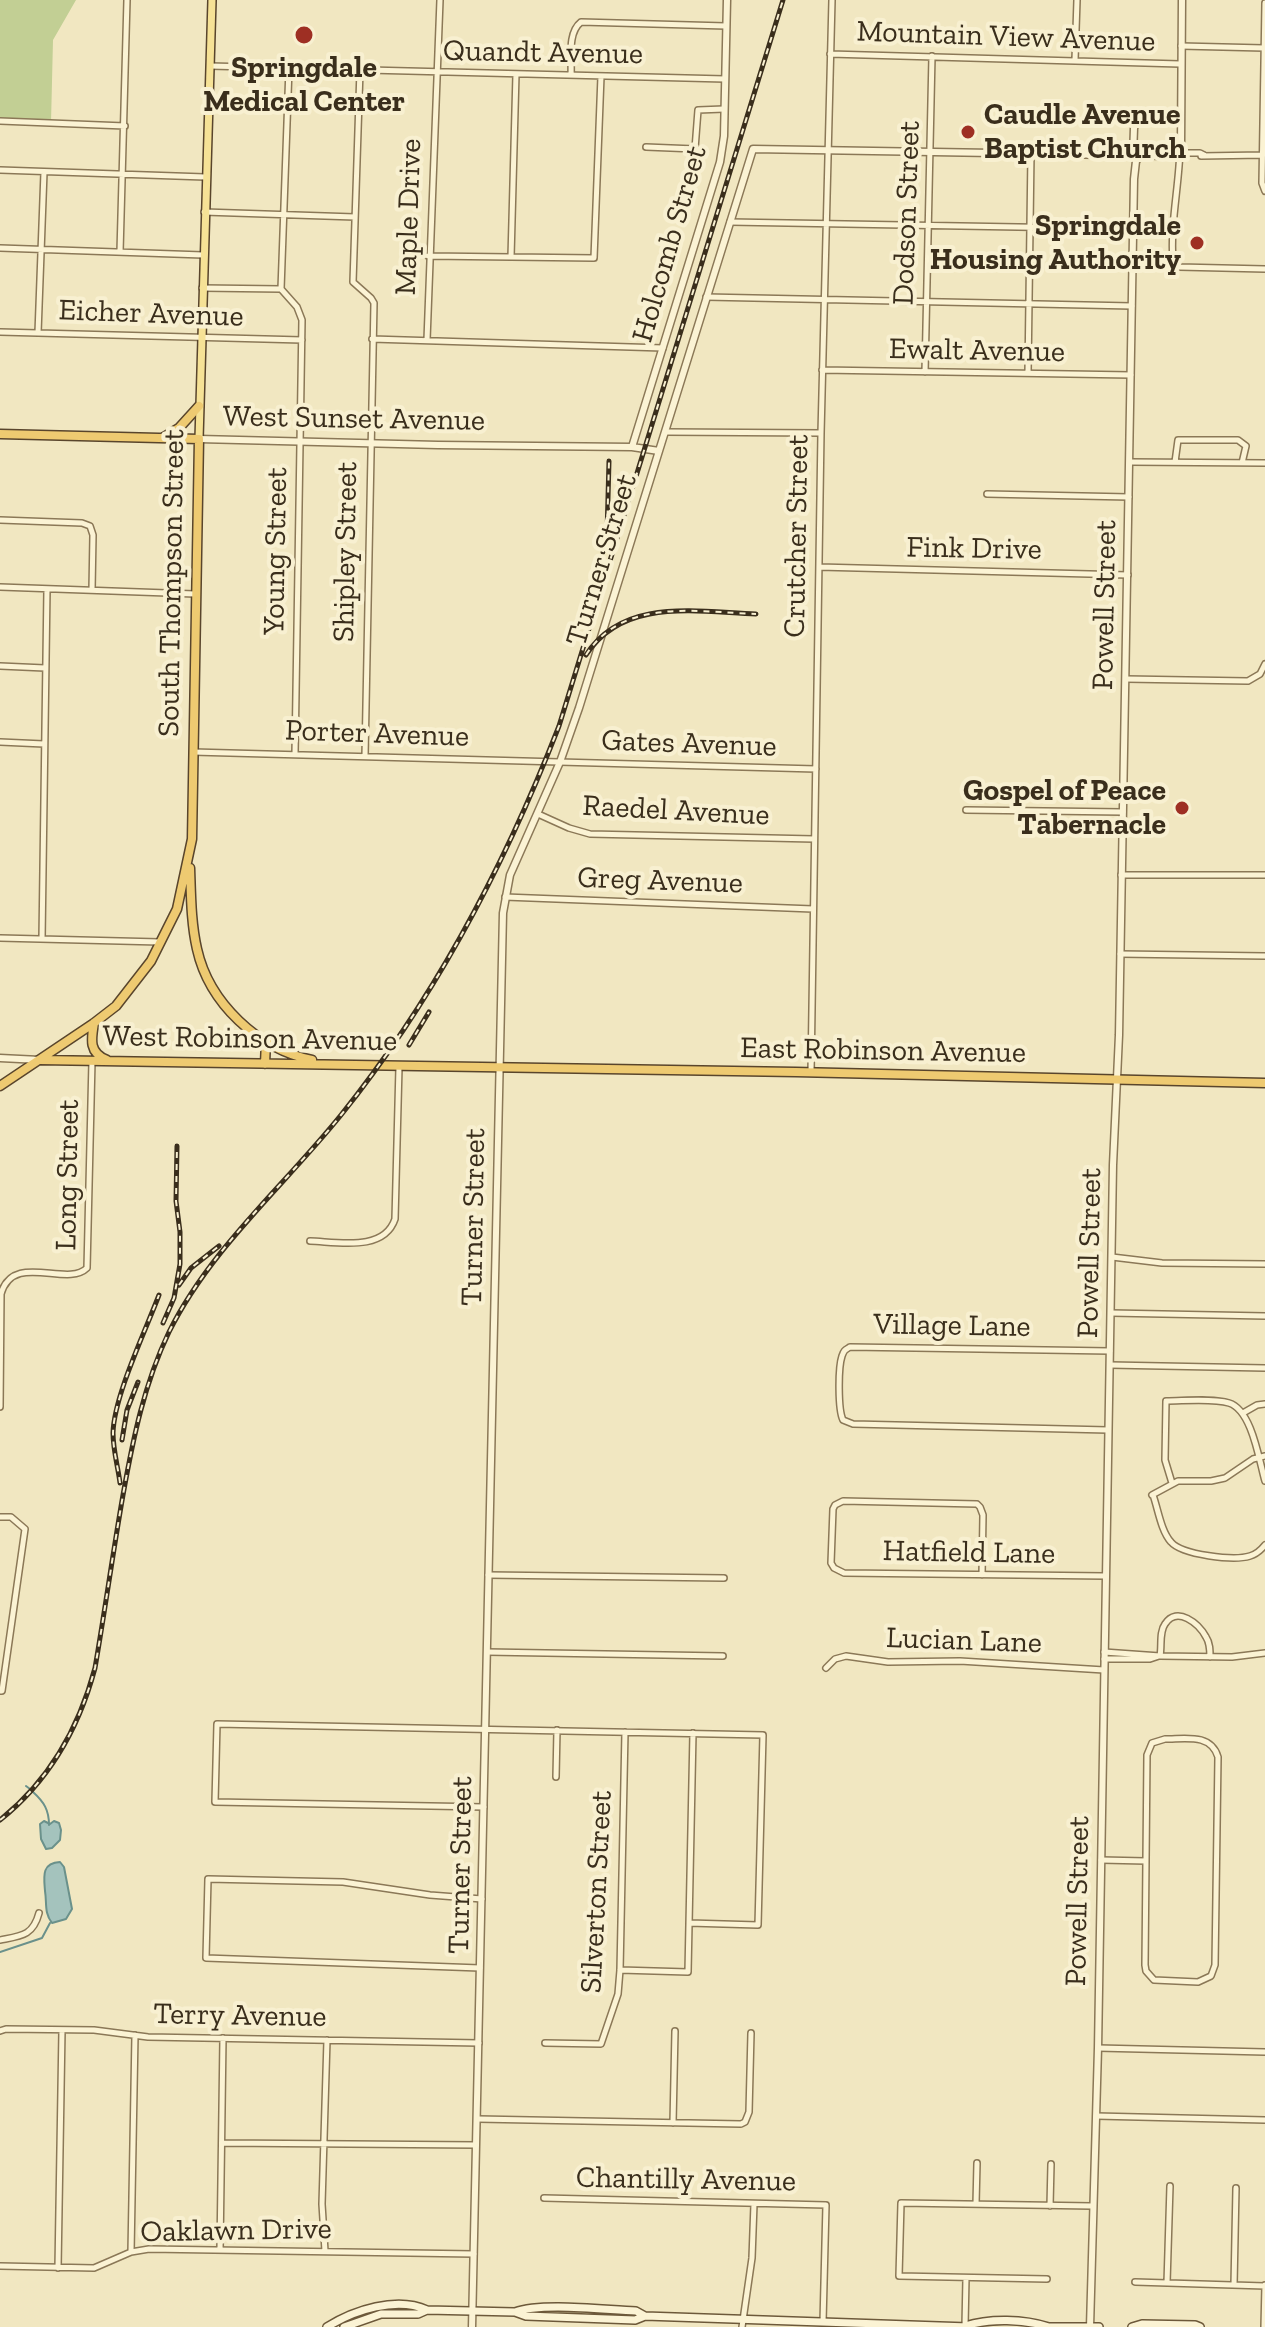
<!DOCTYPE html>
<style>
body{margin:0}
canvas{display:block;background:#f1e7c1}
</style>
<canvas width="1265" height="2327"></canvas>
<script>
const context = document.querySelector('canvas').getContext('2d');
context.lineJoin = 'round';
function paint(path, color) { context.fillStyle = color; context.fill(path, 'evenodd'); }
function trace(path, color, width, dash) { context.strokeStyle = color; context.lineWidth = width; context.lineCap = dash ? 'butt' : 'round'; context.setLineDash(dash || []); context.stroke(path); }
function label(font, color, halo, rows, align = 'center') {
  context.font = font + ' "Zilla Slab",serif'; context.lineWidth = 8; context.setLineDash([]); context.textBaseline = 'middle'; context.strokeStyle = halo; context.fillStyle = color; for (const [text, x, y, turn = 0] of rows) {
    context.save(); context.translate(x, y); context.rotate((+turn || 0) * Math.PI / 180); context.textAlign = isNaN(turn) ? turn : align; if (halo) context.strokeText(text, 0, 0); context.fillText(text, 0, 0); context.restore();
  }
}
const green = new Path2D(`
 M0,0H76L53,40L51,123L0,121Z`);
const water = new Path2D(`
 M44,1821L50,1824L54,1821L59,1823L61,1830L60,1840L52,1848L46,1849L41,1839L40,1824Z
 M60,1862L64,1867L72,1909L66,1919L52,1923C44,1913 47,1903 45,1891C44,1877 41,1863 60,1862Z`);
const stream = new Path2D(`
 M26,1786L30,1789
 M33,1792C44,1802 49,1810 49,1825
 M0,1952L42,1938L50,1923`);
const minor = new Path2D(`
 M1265,3L1262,183L1265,191
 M1181,46L1264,48
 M830,54L1180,64
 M1075,60L1077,0
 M210,66L725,79
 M289,68L281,289L297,307L302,320L295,754
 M360,70L353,282L371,298L374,303L365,756
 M571,75C572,59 567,33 581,22L726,26
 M0,121L125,126
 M646,147L695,149L698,110L724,109
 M1204,155L1200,153H1186L1180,149C1179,187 1170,224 1173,262L1179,267L1265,269
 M1201,156L1263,155
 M0,170L205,177
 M204,212L355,217
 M730,222L1133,229
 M0,248L203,255
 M120,252L127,0
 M428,256L594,258L601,76
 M511,257L516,74
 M202,288L281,289
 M706,297L1132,306
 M0,332L302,340
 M38,333L44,172
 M372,339L663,348
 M427,340L440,0
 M822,370L1131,375
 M925,372L932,56
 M1028,373L1031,153
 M666,432L821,433
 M1130,462L1265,463
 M1175,462L1178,440H1238L1246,446L1242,463
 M987,494L1129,497
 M0,520L82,523L90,526L93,535L92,590
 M819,567L1128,575
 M0,587L195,594
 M0,666L45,668
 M1126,679L1248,681L1260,674L1265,664
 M0,742L44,744
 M193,752L816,769
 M966,810L1123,812
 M538,814L569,828L590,834L814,839
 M1121,875H1265
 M505,897L813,909
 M0,938L160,942
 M42,939L47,589
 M1120,954L1265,956
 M811,1072L821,433L832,0
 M310,1241C338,1242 384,1252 395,1219L399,1067
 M1112,1257L1162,1263L1265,1264
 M1111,1313L1265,1316
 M1110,1365L1265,1368
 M0,1407L1,1294C13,1251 67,1288 87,1268L92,1061
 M1243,1413L1257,1405L1265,1404
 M1108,1430L853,1424L843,1420C838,1410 838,1368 842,1356C844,1350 845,1350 850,1347L1110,1351
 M1172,1483L1165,1460L1166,1401C1184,1401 1213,1398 1229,1403C1252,1410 1259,1460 1265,1481
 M1152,1495L1178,1481H1211L1225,1478L1253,1459L1265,1456
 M1153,1495C1158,1509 1161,1531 1171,1542C1182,1555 1234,1561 1250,1556C1257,1554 1261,1550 1265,1545
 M0,1517H11L25,1529L2,1691H0
 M488,1575L724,1578
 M982,1575L983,1515L980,1507L977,1504L843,1501L835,1505L833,1509L831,1563L834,1568L844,1573L1105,1576
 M487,1652L723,1656
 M1104,1652L1160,1656L1232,1657L1265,1653
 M1160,1656C1162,1646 1159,1632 1165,1624C1177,1605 1199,1624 1206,1637C1210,1643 1210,1650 1210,1657
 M1104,1659H1150L1159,1656
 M826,1668L835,1659L846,1656L888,1662L960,1661L1104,1670
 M1165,1739C1185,1739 1211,1733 1218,1757L1215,1965L1211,1976L1198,1982L1154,1980L1146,1971L1145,1965L1147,1755L1152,1743Z
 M556,1777L557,1730
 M484,1807L215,1802L217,1724L763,1735L758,1925L689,1923
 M1101,1860L1146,1861
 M0,1940C21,1936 33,1936 39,1913
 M480,1968L206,1958L208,1879L343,1882L430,1895L482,1899
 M620,1970L688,1972L693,1733
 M0,2031L6,2029L94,2030L148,2037L479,2043
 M545,2043L601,2044L618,1994L620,1970L625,1732
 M1098,2048L1265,2052
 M1096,2116L1265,2120
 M478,2119L741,2124L745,2122L749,2112L751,2033
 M673,2123L675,2031
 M222,2143L476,2145
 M544,2198L826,2205L823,2322
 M976,2204L977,2163
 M1050,2206L1051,2164
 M220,2250L223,2038
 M325,2251L322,2204L327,2040
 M131,2252L135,2035
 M0,2266L94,2268L131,2252L149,2249L474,2254
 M58,2268L62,2030
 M1047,2279L899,2276L901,2203L1092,2206
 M1135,2282L1265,2286
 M1167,2283L1170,2186
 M1234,2285L1236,2188
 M965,2326L966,2278
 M742,2327L752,2258L754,2204
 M1264,2327L1265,2285`);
const tertiary = new Path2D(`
 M1133,156L1134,128L1138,119L1171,117
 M199,439L438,445L632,447L659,451
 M632,447L720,162L724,136L727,0
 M0,1058L40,1060
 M472,2327L503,913L510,875L560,762L579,708L753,149L1174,156L1178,153L1181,145L1182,0
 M1090,2327L1098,2048L1113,1165L1119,1035L1134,179L1136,161L1141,155`);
const secondary = new Path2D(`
 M515,2312C542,2302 606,2310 636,2311L645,2316
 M965,2326C990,2318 1024,2319 1049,2327
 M327,2327C354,2310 397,2296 427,2310
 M344,2327L381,2314H418L427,2310L515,2312L526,2316L635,2320L645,2316L969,2327
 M1046,2327H1099
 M1132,2327L1142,2324L1195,2325L1200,2327`);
const primary = new Path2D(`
 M199,439L212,0`);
const trunk = new Path2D(`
 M0,434L199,439L192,839L177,909L151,961L116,1006L94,1023L0,1086
 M164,437L179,428L199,406
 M190,868C191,895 191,923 197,949C209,1003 258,1049 312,1060
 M94,1023C91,1040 89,1053 107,1060
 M40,1060L796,1072L1265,1083
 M265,1064L266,1041`);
const rail = new Path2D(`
 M603,552L607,534L609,461
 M586,655C623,597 697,612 756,614
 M409,1045L429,1012
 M179,1285L191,1268L219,1246
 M163,1323L174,1298L180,1264V1232L176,1201L177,1146
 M122,1440L127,1410L138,1382
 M120,1483C118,1467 113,1450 113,1433C114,1396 145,1332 159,1295
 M0,1820C49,1781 79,1728 95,1668C105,1610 113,1552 123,1495C133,1439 144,1384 169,1332C210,1249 284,1186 341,1115C435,998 505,865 559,726L783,0`);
const markers = [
 [304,35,10,"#9e2f23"],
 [968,132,8,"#9e2f23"],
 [1197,243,8,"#9e2f23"],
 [1182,808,8,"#9e2f23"]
];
const streetNames = [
 ["Mountain View Avenue",1006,37,2],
 ["Quandt Avenue",543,53,1],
 ["Dodson Street",907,213,-88],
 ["Maple Drive",409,217,-88],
 ["Holcomb Street",670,244,-74],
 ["Eicher Avenue",151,314,2],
 ["Ewalt Avenue",977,351,1],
 ["West Sunset Avenue",354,419,1],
 ["Crutcher Street",797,536,-89],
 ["Fink Drive",974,549,1],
 ["Young Street",276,551,-89],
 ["Shipley Street",346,552,-89],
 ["Turner Street",602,560,-73],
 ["South Thompson Street",172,583,-89],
 ["Powell Street",1105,605,-89],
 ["Porter Avenue",377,734,2],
 ["Gates Avenue",689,744,2],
 ["Raedel Avenue",676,811,3],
 ["Greg Avenue",660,881,2],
 ["West Robinson Avenue",250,1039,1],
 ["East Robinson Avenue",883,1051,1],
 ["Long Street",68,1175,-89],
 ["Turner Street",474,1217,-89],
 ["Powell Street",1090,1253,-89],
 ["Village Lane",952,1326,1],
 ["Hatfield Lane",969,1553,1],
 ["Lucian Lane",964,1641,2],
 ["Turner Street",461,1865,-89],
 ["Silverton Street",597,1892,-87],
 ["Powell Street",1078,1901,-89],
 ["Terry Avenue",240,2016,1],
 ["Chantilly Avenue",686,2180,1],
 ["Oaklawn Drive",236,2231,-1]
];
const poiNames = [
 ["Springdale",304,68,"center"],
 ["Medical Center",304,102,"center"],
 ["Caudle Avenue",984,115,"left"],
 ["Baptist Church",984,149,"left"],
 ["Springdale",1181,226],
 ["Housing Authority",1181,260],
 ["Gospel of Peace",1166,791],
 ["Tabernacle",1166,825]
];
paint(green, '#c2cf94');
paint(water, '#a4c3bd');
trace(water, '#6a918b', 2);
trace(stream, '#6a918b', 2);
trace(minor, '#8b7857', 8);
trace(tertiary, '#8b7857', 9);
trace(secondary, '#6d593a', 10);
trace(primary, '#59452c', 10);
trace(trunk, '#59452c', 11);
trace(minor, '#fbf3d4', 5);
trace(tertiary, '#fbf3d4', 6);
trace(secondary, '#fbf3d4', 7);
trace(primary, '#f6e296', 7);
trace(trunk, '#eeca71', 8);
trace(rail, '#3a2e1c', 5);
trace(rail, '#f8f0d1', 2, [6]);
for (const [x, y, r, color] of markers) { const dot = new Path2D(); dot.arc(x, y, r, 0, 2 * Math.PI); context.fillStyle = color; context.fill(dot); trace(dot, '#f8f0d1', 3); }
label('30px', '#3a2e1c', '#f8f0d1', streetNames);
label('bold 30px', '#3a2e1c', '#f8f0d1', poiNames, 'right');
</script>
